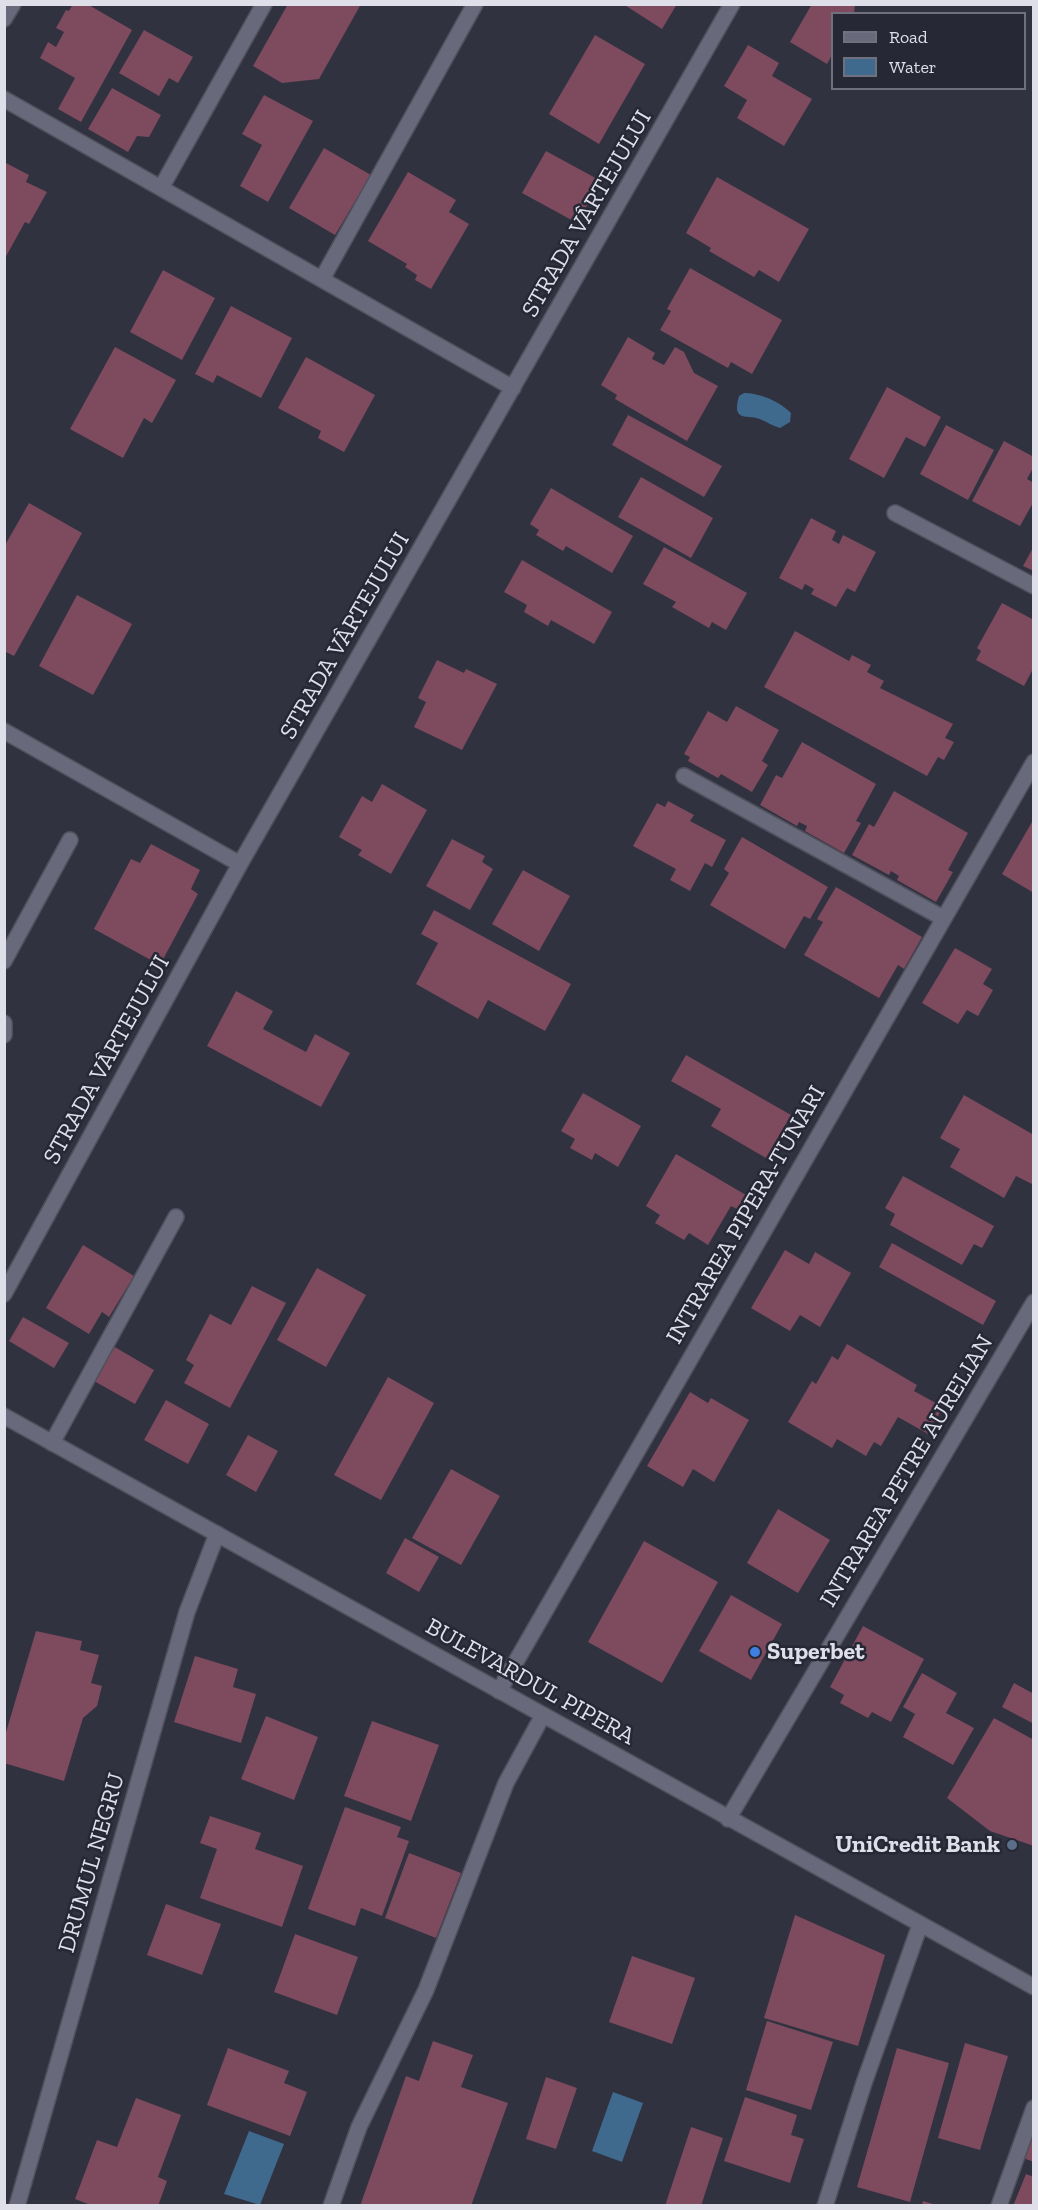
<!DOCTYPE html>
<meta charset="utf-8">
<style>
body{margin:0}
#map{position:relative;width:1038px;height:2210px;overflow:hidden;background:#313240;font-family:"Zilla Slab",serif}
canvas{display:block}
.frame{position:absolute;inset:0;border:6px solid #dedfe9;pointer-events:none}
.legend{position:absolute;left:831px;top:12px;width:195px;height:78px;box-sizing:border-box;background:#272836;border:2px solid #70717e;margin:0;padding:8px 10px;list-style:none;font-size:18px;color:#dedfe9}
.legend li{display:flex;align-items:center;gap:12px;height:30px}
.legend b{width:30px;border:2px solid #70717e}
</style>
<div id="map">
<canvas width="1038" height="2210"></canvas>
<div class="frame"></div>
<ul class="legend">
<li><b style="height:8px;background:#68697a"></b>Road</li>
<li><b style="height:16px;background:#3f698d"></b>Water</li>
</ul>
</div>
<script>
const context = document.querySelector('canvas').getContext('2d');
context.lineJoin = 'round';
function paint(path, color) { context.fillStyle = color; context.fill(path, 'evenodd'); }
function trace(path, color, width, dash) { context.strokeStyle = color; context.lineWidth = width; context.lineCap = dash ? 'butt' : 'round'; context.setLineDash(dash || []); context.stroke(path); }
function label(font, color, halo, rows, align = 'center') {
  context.font = font + ' "Zilla Slab",serif'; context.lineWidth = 5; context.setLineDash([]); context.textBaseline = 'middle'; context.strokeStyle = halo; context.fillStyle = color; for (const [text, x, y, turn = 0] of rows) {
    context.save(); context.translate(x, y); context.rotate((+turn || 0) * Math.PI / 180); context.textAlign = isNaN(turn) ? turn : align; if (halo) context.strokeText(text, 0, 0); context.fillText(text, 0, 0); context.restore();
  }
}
const water = new Path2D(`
 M744,393C760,393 779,401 791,413L790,422L780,428C773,426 769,423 762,420C748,413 731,424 739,396Z
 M613,2092L643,2103L622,2162L592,2151Z
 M249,2131L284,2144L260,2205L224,2194Z`);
const building = new Path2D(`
 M73,4H87L132,30L81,122L58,109L75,78L40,58L48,42L56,47L64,32L56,28L66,10L69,11Z
 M288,4H361L319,79L282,83L253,66Z
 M623,4H677L662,29Z
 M812,4H855L854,14H832V55L827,64L790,42Z
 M144,30L193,57L178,83L169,78L159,96L119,73Z
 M595,35L645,64L599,144L549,114Z
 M748,45L779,63L772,76L812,99L784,146L737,118L747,100L724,86Z
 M112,88L161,115L149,137L137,136L128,152L88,129Z
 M264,95L313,121L268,202L240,186L262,145L242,134Z
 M324,148L371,175L335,235L289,208Z
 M546,151L601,181L577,223L522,193Z
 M4,162L29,175L26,182L47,192L29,224L25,222L4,260Z
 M408,172L456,200L449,212L469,224L431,289L415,280L417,275L405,267L407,264L368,241Z
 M717,177L809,229L779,282L759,270L754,277L709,251L711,248L686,233Z
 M690,268L782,320L752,374L731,362L728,368L660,330L671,311L667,309Z
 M163,270L215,298L182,360L130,332Z
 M231,306L292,338L261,398L217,375L213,383L195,374Z
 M628,337L655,353L652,359L664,365L675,347L684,352L694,373L718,386L687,441L615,399L617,395L601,385Z
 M115,347L176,380L152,423L144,418L123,458L70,429Z
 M306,357L375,395L344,452L318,438L321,431L278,408Z
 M887,387L941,417L925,447L906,437L884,478L849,459Z
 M628,415L722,466L704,497L612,445Z
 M946,425L994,450L968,500L920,474Z
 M1004,441L1034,457V466L1027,479L1034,483V501L1020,526L972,501Z
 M641,477L713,518L691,558L618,517Z
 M551,488L633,536L612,573L566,546L563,551L536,535L539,530L530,524Z
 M29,503L82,533L14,656L4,651V547Z
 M811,518L836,531L832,540L839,544L843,535L876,552L855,592L847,588L836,607L811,594L814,589L805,584L802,590L779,578Z
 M1034,546V571L1023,566Z
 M664,547L747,593L726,630L712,622L709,628L672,607L676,602L643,584Z
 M522,560L612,612L594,644L551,620L548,626L524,612L527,605L504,592Z
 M77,595L132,624L93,695L39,666Z
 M1002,603L1034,620V667L1024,686L976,660L981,651L977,648Z
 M795,631L849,661L852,655L871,665L867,672L884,681L880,688L953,724L945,738L954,742L944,760L938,757L927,776L764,687Z
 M437,660L464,673L466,669L497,684L462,750L414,727L426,702L418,698Z
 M736,706L779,730L762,761L768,765L752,792L721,774L718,778L688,761L690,757L684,754L708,711L727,722Z
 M802,742L876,784L856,821L861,823L844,853L805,831L807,826L799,822L797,826L760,805L776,775L782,778Z
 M382,784L427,810L391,874L358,855L362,850L339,837L362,796L372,802Z
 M894,791L968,833L948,870L953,872L936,902L897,880L899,876L891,871L889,875L852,855L869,824L874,827Z
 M668,801L694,815L690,821L726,840L712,867L705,863L690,891L670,880L676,869L633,846L657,803L665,807Z
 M1032,822L1034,823V893L1002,874Z
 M742,837L828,887L810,919L804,916L785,949L710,905L729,873L724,869Z
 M452,839L485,856L482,862L493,869L470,910L426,886Z
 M151,844L200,870L191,889L198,894L160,965L94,929L131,859L140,863Z
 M523,870L570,896L539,951L492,924Z
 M836,887L922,937L904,969L898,965L879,998L804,955L823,922L817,919Z
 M434,910L571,984L545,1031L488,1000L478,1019L416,984L438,943L421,934Z
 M955,948L992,969L983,984L993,990L978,1016L967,1010L958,1024L922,1003Z
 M236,991L273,1011L263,1029L306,1052L315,1034L350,1053L321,1107L207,1046Z
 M686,1055L791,1115L766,1158L711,1126L721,1109L671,1081Z
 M583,1093L641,1126L618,1167L595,1153L592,1160L570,1148L575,1139L561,1131Z
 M964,1095L1034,1135V1185L1016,1176L1004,1198L950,1167L960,1149L940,1138Z
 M676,1154L746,1195L737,1209L731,1206L708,1245L689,1233L684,1240L655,1223L660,1215L646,1206Z
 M903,1176L994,1226L982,1248L974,1244L962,1265L890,1225L895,1214L885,1208Z
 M892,1243L996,1301L983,1325L879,1267Z
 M83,1245L134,1276L109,1317L102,1312L89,1334L46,1308Z
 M785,1250L809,1264L815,1252L851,1273L820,1327L800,1315L790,1331L751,1308Z
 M317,1268L366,1295L326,1367L277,1340Z
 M252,1286L286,1303L230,1408L184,1383L194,1365L186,1360L210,1314L231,1325Z
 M23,1317L69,1343L54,1368L9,1341Z
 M847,1344L917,1385L914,1391L943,1407L928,1434L898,1417L881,1446L874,1442L866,1456L837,1439L832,1448L788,1422L812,1381L816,1384L832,1356L838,1360Z
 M113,1346L154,1370L135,1404L94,1381Z
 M388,1377L434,1403L381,1500L334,1475Z
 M690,1392L708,1403L711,1398L749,1420L714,1482L693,1469L683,1487L647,1466Z
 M166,1400L209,1424L188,1464L144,1440Z
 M248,1435L278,1451L256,1492L226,1475Z
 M451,1469L500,1496L461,1565L412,1538Z
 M778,1509L830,1540L798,1593L747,1563Z
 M405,1538L439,1557L419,1592L386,1573Z
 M644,1541L718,1582L662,1683L588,1642Z
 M731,1595L782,1624L751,1680L699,1651Z
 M863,1626L924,1659L891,1722L872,1712L868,1718L840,1703L844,1695L830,1687Z
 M36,1631L82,1641L80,1650L99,1655L91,1683L102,1686L97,1706L83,1718L64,1781L4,1763V1739Z
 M195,1656L238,1669L233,1687L256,1694L241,1743L174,1722Z
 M922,1673L957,1693L946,1713L974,1728L953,1765L903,1737L915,1714L903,1707Z
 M1014,1683L1034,1694V1724L1002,1707Z
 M266,1716L318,1737L294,1800L241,1779Z
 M994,1718L1034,1740V1846L990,1831L947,1798Z
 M372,1721L439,1745L411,1821L344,1796Z
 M345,1807L401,1827L397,1837L409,1841L382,1916L361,1908L355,1926L308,1909Z
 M210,1816L261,1833L255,1849L303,1866L282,1927L200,1898L217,1849L200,1843Z
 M409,1853L461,1873L436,1938L385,1918Z
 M166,1904L221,1924L202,1975L147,1955Z
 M795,1915L885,1955L858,2046L764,2018Z
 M295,1934L358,1957L337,2015L274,1992Z
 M632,1956L695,1978L672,2044L609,2022Z
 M767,2021L833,2042L811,2110L746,2090Z
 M433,2041L473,2055L461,2087L508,2103L471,2206H360L406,2076L419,2081Z
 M965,2043L1008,2056L980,2150L938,2138Z
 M228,2048L289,2071L284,2083L307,2092L290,2136L207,2105Z
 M897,2048L949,2063L910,2202L857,2187Z
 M546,2077L577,2088L556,2149L526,2139Z
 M745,2097L797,2115L791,2135L804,2139L790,2183L724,2161Z
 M136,2098L181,2115L158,2177L167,2181L158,2206H93L75,2199L97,2140L117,2147Z
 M691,2127L723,2138L701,2206H665Z
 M1034,2129V2162L1023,2158Z
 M1026,2174L1034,2177V2206H1013Z
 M923,2201L936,2205V2206H922Z`);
const lane = new Path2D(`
 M4,19L13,4
 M4,961L70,840
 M4,1023V1035`);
const street = new Path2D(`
 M4,99L513,388
 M161,188L264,4
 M322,279L475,4
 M895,513L1034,586
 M4,731L240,864
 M684,776L943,918
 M4,1294L240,864L732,4
 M52,1443L176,1217
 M499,1691L1034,762
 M728,1819L1034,1302
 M17,2206L187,1612L217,1534
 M331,2206L359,2127L426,1990L506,1783L543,1715
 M825,2206L864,2083L920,1925
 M999,2206L1034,2108`);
const secondary = new Path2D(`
 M4,1416L1034,1987`);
const markers = [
 [755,1652,6,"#3f7fe0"],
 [1012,1845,6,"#5c6f8a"]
];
const streetNames = [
 ["STRADA VÂRTEJULUI",587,214,-60],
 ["STRADA VÂRTEJULUI",345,636,-60],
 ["STRADA VÂRTEJULUI",107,1060,-61],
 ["INTRAREA PIPERA-TUNARI",746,1215,-60],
 ["INTRAREA PETRE AURELIAN",907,1471,-59],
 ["BULEVARDUL PIPERA",530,1682,29],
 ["DRUMUL NEGRU",92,1863,-74]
];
const poiNames = [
 ["Superbet",767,1652],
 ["UniCredit Bank",1000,1845,"right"]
];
paint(water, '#3f698d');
paint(building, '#7d4a5e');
trace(lane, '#50505d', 18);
trace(street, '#50505d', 18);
trace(secondary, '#50505d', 18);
trace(lane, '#68697a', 15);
trace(street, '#68697a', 15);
trace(secondary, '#68697a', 15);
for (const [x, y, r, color] of markers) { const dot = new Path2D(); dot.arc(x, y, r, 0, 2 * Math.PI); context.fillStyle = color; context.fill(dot); trace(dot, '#272836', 2); }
label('24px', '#dedfe9', '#272836', streetNames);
label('bold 24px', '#dedfe9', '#272836', poiNames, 'left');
</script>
